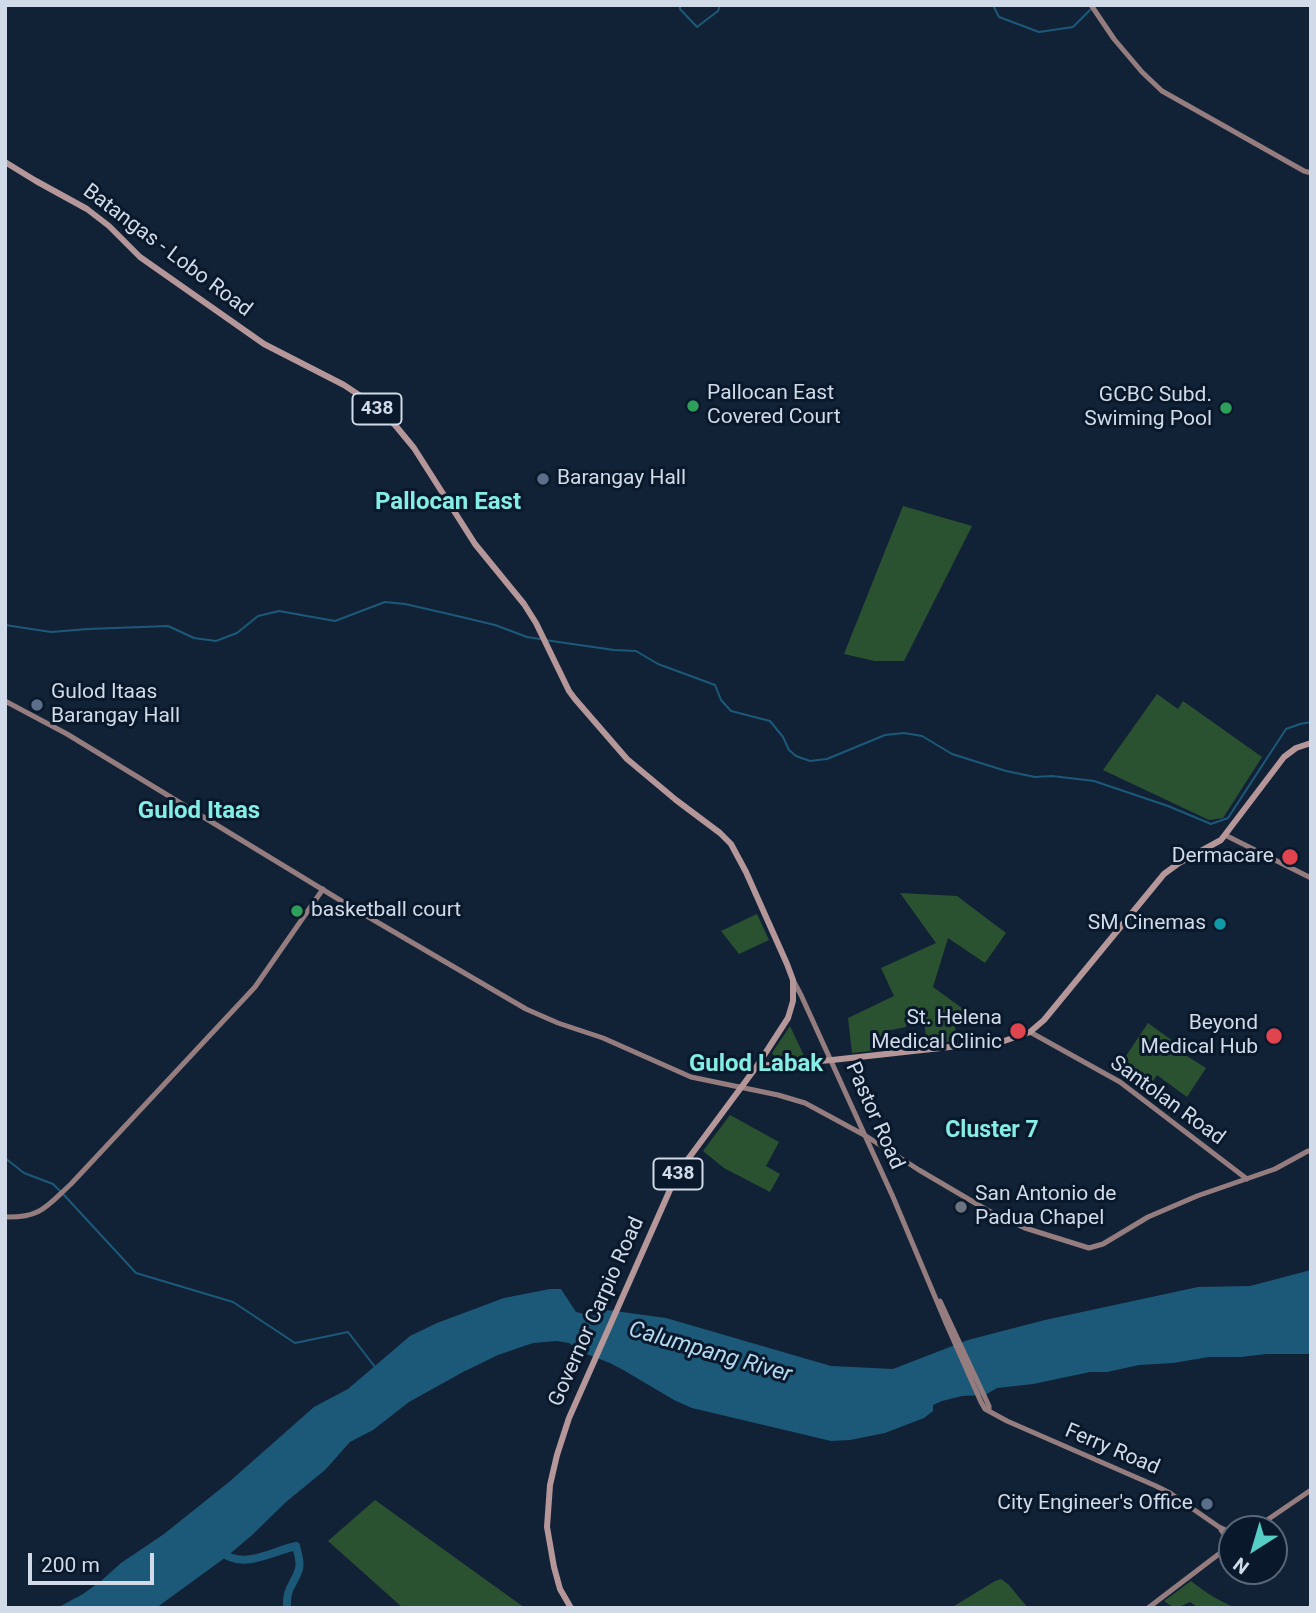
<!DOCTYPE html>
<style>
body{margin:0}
#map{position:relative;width:1316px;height:1613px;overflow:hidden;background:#122236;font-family:Roboto,sans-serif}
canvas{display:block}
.frame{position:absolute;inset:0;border:7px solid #d0dae8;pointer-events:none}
.north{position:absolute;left:1218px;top:1515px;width:70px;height:70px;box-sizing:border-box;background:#09182b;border:2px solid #596677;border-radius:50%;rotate:217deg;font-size:19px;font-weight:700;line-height:28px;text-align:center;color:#d0dae8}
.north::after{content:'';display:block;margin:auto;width:24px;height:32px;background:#55cec5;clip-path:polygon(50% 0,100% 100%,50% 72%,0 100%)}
.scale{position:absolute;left:28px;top:1553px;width:126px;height:32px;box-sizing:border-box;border:4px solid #d0dae8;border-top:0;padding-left:9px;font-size:21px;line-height:24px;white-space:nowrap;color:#d0dae8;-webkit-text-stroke:5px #09182b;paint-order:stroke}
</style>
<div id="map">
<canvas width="1316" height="1613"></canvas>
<div class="frame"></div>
<div class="north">N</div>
<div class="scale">200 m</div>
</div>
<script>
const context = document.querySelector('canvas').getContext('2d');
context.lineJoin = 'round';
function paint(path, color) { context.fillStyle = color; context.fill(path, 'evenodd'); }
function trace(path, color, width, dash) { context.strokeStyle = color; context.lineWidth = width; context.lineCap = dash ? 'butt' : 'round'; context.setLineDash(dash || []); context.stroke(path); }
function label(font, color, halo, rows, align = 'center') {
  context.font = font + ' Roboto,sans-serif'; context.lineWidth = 6; context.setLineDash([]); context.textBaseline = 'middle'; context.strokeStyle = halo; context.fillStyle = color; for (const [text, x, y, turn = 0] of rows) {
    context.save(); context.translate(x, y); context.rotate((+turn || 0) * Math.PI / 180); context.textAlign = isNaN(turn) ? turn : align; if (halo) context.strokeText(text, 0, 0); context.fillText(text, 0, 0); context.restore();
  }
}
const green = new Path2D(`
 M903,506L972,526L904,661H875L844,654Z
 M1157,694L1178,709L1183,701L1262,757L1223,818L1209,820L1103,770Z
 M900,893L957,896L1006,933L985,963L948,938L933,987L977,1019L974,1023H955L956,1041L927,1044L924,1021L906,1023V1027L886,1031L889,1049L852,1053L848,1018L894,996L881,968L936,943Z
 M757,914L769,940L739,954L721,931Z
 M1148,1023L1177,1044L1174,1048L1206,1068L1187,1097L1157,1075L1145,1092L1116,1071Z
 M790,1026L805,1058L777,1060L772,1053Z
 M730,1115L779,1142L766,1166L780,1174L770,1192L724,1168L703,1151Z
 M375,1500L525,1608H403L328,1541Z
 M1001,1579L1008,1584L1028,1608H951L995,1581Z
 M1191,1581C1206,1593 1219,1601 1236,1608H1199L1190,1602C1177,1608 1176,1610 1164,1601Z`);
const water = new Path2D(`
 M1311,1270V1354H1266L1241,1357H1209L1173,1363L1139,1365L1107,1372H1090L1033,1384L997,1388L985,1395L962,1396L942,1401L933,1405V1411L924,1418L885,1433L850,1440L831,1441L692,1408L674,1400L625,1371L610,1363L584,1353L569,1343L557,1341L533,1343L498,1355L463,1372L409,1402L373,1430L350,1442L325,1470L286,1502L251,1536L226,1557L156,1608H57L83,1594L101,1581L121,1563L164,1534L229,1482L314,1407L348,1389L410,1336L437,1323L504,1298L550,1289H561L576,1312L588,1315L599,1316L607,1310L666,1318L831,1366L893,1369L968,1340L1045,1320L1198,1287L1250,1286Z`);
const stream = new Path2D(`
 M680,5V9L697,27L718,11L720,5
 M993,5L999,17L1039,32L1073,27L1090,10
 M5,625L51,632L88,629L168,626L194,638L216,641L237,633L258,616L279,611L335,621L385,602L405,604L453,615L495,625L527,637L540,639
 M545,640L614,650L636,651L658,664L715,685L721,700L731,711L770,721L783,737L789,750L796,756L810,761L827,759L885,735L904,733L922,736L952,754L1006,771L1035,777L1052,776L1094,781L1168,806L1211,824L1228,818L1286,729L1300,724L1311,722
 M5,1158L24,1173L53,1184L60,1191
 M64,1195L136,1273L233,1302L295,1343L348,1332L375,1367`);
const river = new Path2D(`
 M218,1550C243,1571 269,1552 296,1546C298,1554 301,1562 299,1569C294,1586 286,1586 287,1608`);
const secondary = new Path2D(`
 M1091,5L1114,39L1142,72L1162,91L1304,171L1311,173
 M5,701L67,734L353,908L526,1009L558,1023L603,1038L691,1077L778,1095L805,1103L866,1136L919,1170L987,1210L1025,1228L1089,1248L1103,1244L1148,1217L1197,1196L1275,1169L1308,1151H1311
 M1225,835L1311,878
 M793,980L801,995L893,1197L946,1323L981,1402L985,1409L1007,1421L1156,1486L1170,1493L1219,1527L1232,1533
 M1030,1032L1120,1082L1247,1179
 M5,1217C41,1218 47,1206 71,1184L255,987L323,889
 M940,1301L989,1406V1410
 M1254,1529L1311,1490
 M1221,1530L1232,1544
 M1148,1608L1232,1544`);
const primary = new Path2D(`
 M5,162L36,181L87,209L109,226L140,257L264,344L344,385L362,397L395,425L414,448L475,544L524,604L536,623L569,691L575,699L627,759L676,800L720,833L731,844L746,872L787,964L793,980V1001L788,1018L757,1066L677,1174L569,1418L557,1455L550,1485L547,1527L554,1567L560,1589L571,1608
 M757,1066L832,1060L1004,1041L1030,1032L1044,1020L1164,874L1179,863L1221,840L1284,757L1296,748L1311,743`);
const markers = [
 [693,406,7,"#2e9e5b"],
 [1226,408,7,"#2e9e5b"],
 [543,479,7,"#5c6f8a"],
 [37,705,7,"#5c6f8a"],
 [1290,857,9,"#e0444e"],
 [297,911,7,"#2e9e5b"],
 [1220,924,7,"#0f9aa8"],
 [1018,1031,9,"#e0444e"],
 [1274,1036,9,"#e0444e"],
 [961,1207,7,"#6b7280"],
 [1207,1504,7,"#5c6f8a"]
];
const shields = [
 [377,409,49],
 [678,1174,49]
];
const shieldNames = [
 ["438",377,409],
 ["438",678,1174]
];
const streetNames = [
 ["Batangas - Lobo Road",167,251,37],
 ["Santolan Road",1167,1101,36],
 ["Pastor Road",874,1116,66],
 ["Governor Carpio Road",597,1312,-66],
 ["Ferry Road",1112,1450,23]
];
const poiNames = [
 ["Pallocan East",707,394,"left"],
 ["Covered Court",707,418,"left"],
 ["GCBC Subd.",1212,396],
 ["Swiming Pool",1212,420],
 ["Barangay Hall",557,479,"left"],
 ["Gulod Itaas",51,693,"left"],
 ["Barangay Hall",51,717,"left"],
 ["Dermacare",1274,857],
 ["basketball court",311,911,"left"],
 ["SM Cinemas",1206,924],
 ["St. Helena",1002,1019],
 ["Medical Clinic",1002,1043],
 ["Beyond",1258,1024],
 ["Medical Hub",1258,1048],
 ["San Antonio de",975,1195,"left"],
 ["Padua Chapel",975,1219,"left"],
 ["City Engineer's Office",1193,1504]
];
const neighbourhoodNames = [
 ["Cluster 7",992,1131]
];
const waterNames = [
 ["Calumpang River",710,1353,16]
];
const quarterNames = [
 ["Pallocan East",448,503],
 ["Gulod Itaas",199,812],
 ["Gulod Labak",756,1065]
];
paint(green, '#2b5230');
paint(water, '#1c5979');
trace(stream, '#1c5979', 2);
trace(river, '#1c5979', 8);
trace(secondary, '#957d7f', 5);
trace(primary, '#b59699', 6);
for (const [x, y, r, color] of markers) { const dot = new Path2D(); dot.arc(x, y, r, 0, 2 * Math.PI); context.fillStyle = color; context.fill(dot); trace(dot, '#09182b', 2.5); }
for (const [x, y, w] of shields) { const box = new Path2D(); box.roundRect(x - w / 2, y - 15.5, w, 31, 5); context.fillStyle = '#09182b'; context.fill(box); trace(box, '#d0dae8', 2); }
label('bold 19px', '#d0dae8', null, shieldNames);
label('21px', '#d0dae8', '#09182b', streetNames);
label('21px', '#d0dae8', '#09182b', poiNames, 'right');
label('bold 23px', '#84eee6', '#09182b', neighbourhoodNames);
label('italic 23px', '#b3d9f1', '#09182b', waterNames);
label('bold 24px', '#84eee6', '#09182b', quarterNames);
</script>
